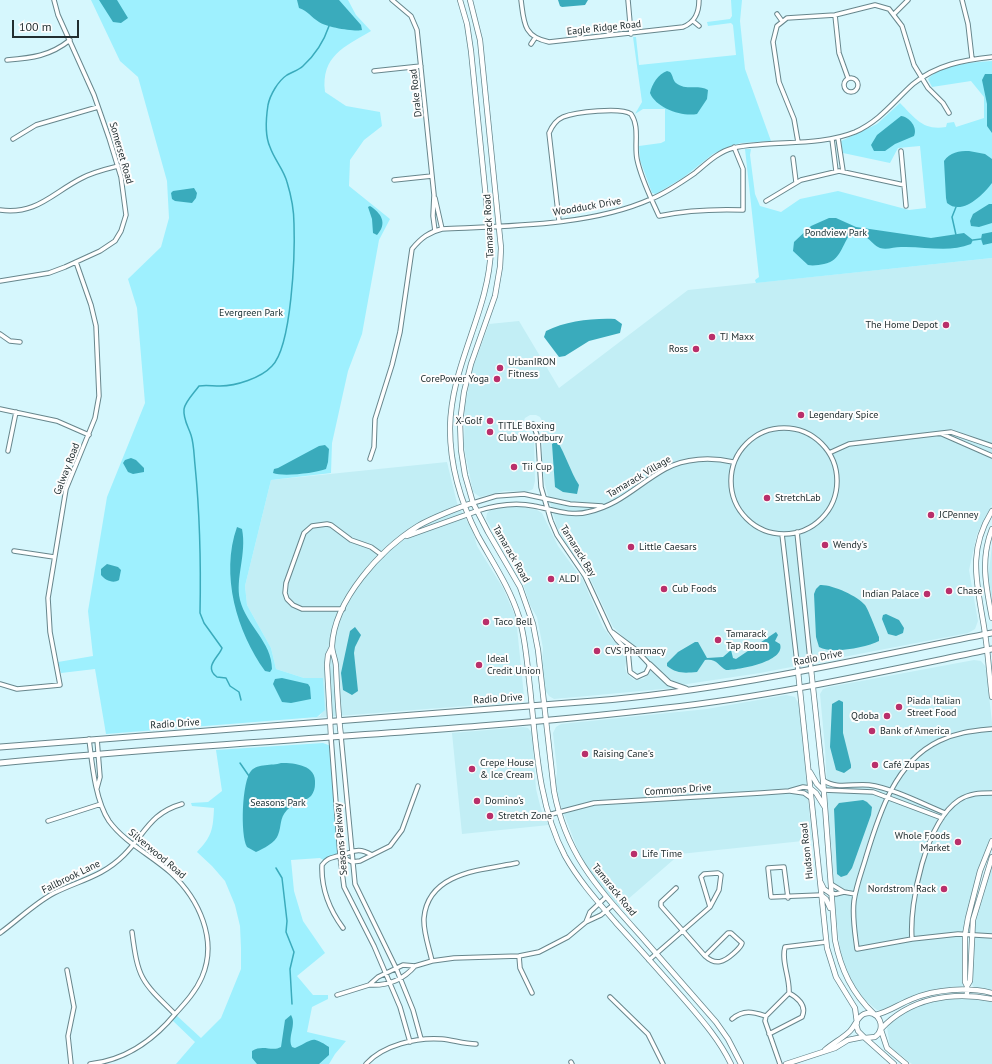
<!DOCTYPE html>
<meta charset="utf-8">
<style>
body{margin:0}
#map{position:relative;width:992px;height:1064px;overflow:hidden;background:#d6f7fd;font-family:"PT Sans",sans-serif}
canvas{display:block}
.scale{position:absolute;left:12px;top:20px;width:67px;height:18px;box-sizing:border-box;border:2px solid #212e30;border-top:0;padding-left:5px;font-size:12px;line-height:14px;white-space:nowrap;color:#212e30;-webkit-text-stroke:3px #fdfdfd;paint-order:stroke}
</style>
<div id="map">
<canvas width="992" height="1064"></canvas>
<div class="scale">100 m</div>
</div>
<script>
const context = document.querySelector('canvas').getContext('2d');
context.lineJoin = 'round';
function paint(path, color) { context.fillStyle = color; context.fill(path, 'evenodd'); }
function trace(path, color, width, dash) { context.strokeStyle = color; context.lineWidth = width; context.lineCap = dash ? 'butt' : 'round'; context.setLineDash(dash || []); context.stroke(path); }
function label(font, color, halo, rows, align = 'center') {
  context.font = font + ' "PT Sans",sans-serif'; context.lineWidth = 4; context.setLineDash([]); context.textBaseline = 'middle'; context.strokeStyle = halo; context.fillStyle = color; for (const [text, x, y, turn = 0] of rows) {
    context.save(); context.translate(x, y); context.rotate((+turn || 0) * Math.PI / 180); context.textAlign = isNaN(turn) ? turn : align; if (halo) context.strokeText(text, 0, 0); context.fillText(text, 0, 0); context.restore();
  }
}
const built = new Path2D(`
 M992,258V505L977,534L969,570L978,621L975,629L968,633L760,673L687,684L674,688L554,699L549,696L545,690L542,664L543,648L537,617L530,605L521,577L486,519L487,513L493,508L518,506L537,510L542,513L558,546L583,580L603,627L612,639L625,652L627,658L625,668L627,674L634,680L643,679L649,674L652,664L613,627L589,576L566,543L557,527L545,485L542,464L543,423L540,417L536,415H530L525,418L523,423L525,430L532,437L534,441L535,481L533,489L527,492L505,491L480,497L473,492L464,447L465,406L472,370L489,324L519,321L559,388L688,290Z
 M447,462L457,503L473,532L477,546L503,588L516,618L524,696L521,701L516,702L312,718L320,716L325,707L304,678L276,669L271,648L247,605L245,586L271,480Z
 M992,545V602L988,579Z
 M974,660L981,661L986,667L992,723V836L983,860L963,937V985L961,987L934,992L885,1010H877L864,999L854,986L845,966L840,950L832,879L825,748L820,694L823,689L829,687Z
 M786,695L795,697L799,705L812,840L680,854L619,907L595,880L582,861L559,801L556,783L557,770L553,733L556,727L561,724L707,709Z
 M523,727L528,728L532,733L536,789L541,809L549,825L462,834L452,733Z
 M992,861V991L975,989L972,984V943L974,922Z
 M960,998L992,1000V1064H912L890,1047L887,1027L904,1011L931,1001Z`);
const green = new Path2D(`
 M91,0H348L356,15L371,31C344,47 321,56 325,92L346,106L380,112L382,126L364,140L350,160L349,186L390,219L379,240L362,334L348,371L332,443L331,473L271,480L245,586L247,605L271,648L276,669L304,678H323L325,710L317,717L106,734L95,669L61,673L58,662L93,656L88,611L107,497L145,403L137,308L128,279L161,247L169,218L167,181L138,77L120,61Z
 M731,0H742L740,21L745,69L771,141L741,143L725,148L713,154L684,177L656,194L652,193L640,160L639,146L661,143L665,141V109H643L635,114L642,102L633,37H636L639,65L736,55L733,25L731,23L708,26L707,22L730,19L732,16Z
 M992,61V258L756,283L755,280L759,277L745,149H751L750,155L755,194L760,206L781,212L800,199L838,191L909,210L926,208L920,146L898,148L890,163L843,153L841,141L877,124L900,103C915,118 923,131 946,127L947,123L954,122L956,127L984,118V97L971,81L932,87L928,79C941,64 974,62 992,61Z
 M323,743L331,746L340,856L325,861L320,858L291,860L294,891L303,921L325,953L297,976L313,995H328V999L312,1007L307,1032L346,1041L335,1054L329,1064H176L195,1042L171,1019L175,1014L201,1038L221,1018L241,969V948L240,926L235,905L225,881L212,866L197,852C212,836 213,830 214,808L192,806L191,803L208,802L222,791L216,750Z`);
const water = new Path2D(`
 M99,0H117L128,18L121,23L113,22Z
 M297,0H339L361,25L362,30C355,32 325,27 319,22C311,17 308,11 299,8Z
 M558,0H588L585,5L562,7L560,6Z
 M667,71L670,72C673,75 673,81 676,83C685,91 699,84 708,90L707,99L697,114C682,117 656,108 650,93C652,84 658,74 667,71Z
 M985,74H992V133L987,126V104L982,80Z
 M901,116C910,117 918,128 914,136L895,144L885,151H874L871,145L877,135Z
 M969,151L985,154L992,159V183C983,195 962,216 947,203L946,198L944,161C950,152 959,151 969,151Z
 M194,188L197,193L196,198L192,203L175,201L172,199L171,193L173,191Z
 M989,204H992V223L979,227L971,226L970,221L973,214Z
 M370,206C381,213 388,223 377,235L373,233L372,219L368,207Z
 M829,218H836L856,227L931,238L964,233L973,240L971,244C948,253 925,246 901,247C894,247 887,250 880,248C869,243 869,233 851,233C842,244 841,261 824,264C819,265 813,266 808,265L793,251L794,242L811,226Z
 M992,232V243L983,245L981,239L982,234Z
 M615,319L622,324L620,333L589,341L565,356L559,357L544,337L546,331C566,321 593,318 615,319Z
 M557,441C566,455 570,471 579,485L577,494L563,492L555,487L552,444Z
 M325,445L329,449L328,462L326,469C316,473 283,477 273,473L274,469L278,468L319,446Z
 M131,458L136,460L144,468V472L133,474L128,472L123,463L125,460Z
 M237,527L242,529C247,554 235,578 240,600C246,625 272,642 272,669L270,672L265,671C237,632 220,575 237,527Z
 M107,564L118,567L121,570L119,580C113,584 105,580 101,575V569Z
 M820,585C831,584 858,596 865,605C869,611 876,630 879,637V641C865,648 832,654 819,647L816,637L814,594L816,589Z
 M886,614L899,620L904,628L903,633L896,636L888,634L882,619L883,615Z
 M355,627L361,635L355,647L354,653L358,691L352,695L343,690L341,673L350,631Z
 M776,632L778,635L775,641L780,644C786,662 738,670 726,670C718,665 716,658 705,660L697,672C685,673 677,674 667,666V663L678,652L695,642H698L707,658L723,657L731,650L733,658L736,659Z
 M282,678L308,684L310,687L311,699L291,703L282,702L273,684L275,679Z
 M839,700L843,702V733L851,765V768L844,773L836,770L830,747L832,704Z
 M281,763C295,763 317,765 315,784C315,788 314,792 311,796C305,802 293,803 287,810C279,819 282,825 278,835C276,842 263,849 256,852L247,847C240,835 242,781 251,771C258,763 272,766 281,763Z
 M863,800L867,802L872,807L871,815L852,868L847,875L841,877L837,874L834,809L839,803Z
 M291,1015C297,1025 287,1037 292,1047L295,1048C314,1040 310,1035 329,1047V1055L319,1064H257L252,1058V1051C263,1044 272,1052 281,1047L285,1020Z`);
const stream = new Path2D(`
 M956,207L952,217L956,235
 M973,240L981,239
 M241,700L239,692L230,686L226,678L217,677C203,667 219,657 222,648L204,623L200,613C201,563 200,515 195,465C194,456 194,444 191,435C188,426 183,419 184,409C185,402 194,393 199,386C206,385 212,386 220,386C236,386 261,378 272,366C292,346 295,253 294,224C294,211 291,195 287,182C284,170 274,159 270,147C265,136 266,118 268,105C270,95 278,81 287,75C292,72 299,70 303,66C315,55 324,41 329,26
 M240,763L249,776
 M276,868L282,878L287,921L286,932L294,952L290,969L292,1004`);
const minor = new Path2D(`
 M392,0L411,16L417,30L434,195L433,216L435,231
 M521,0C524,22 523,37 549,42L683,27C695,22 699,13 699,0
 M628,0L631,34
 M962,0L968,24L972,59
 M777,14L782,21
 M894,14L908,0
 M835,15L839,53L848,78
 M693,21L699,26
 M531,44L535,38
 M7,60C32,58 50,56 70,40
 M374,71L421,66
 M844 85a7 7 0 1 1 14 0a7 7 0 1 1-14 0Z
 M838,138L843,171
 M13,139L36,125L98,107
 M832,139L836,171
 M798,142L794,119L779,82L773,42L777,26L787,18L835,15L875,5L889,9L902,26L914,65L928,88L943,103L949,113
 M901,151L906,206
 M793,158L796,182
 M394,180L432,176
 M435,198L442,229
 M766,201L801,180L839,171L904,185
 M0,210C37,215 52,193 82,178C93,172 106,169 118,166
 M559,221L549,133C552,126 556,120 563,117C575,112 621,107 631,114C640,127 634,144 637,159C641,179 651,198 659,216C688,210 714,209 743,210V169L734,147
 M0,281L49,273L65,267L100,251L115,241L121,231L126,215L121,177L109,138L94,95L58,15L54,0
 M0,334L10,341L20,342
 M0,409L57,421L89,435
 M533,424L538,438L541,487L551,521L557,535L585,576L610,630L617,640L628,651L630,672L637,677L646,673L650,665L636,650L612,632
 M731 481a53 53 0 1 1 106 0a53 53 0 1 1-106 0Z
 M942,434L992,456
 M8,451L16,412
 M829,453L849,444L951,432L992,446
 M370,459L374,447L375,419L392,365L400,332L412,249C421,238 429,232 442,229C508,226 591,226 651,199C666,193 682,182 695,173C707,163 718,152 733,148C743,145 755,145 766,144C795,142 828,143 855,132C880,121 894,101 913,84C936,65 963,60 992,57
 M473,503L496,496L524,494L570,504L602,506
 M477,511C496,505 514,502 534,506C551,509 571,517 588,512C620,505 638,484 665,469C685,458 711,457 733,462
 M797,532L811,669
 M782,534L798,671
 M14,551L54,557
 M343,609H302L293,605L287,599L285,593L286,583L304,533L312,526L327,524L331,525L351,540L371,547L382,555
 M0,684L17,689L60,685L50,632L48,598L66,489L95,418L99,396L96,326L91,305L76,262
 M341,736L355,884L396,968L413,1010L421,1039
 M331,737L340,856L344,887L374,946L400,1007L410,1042
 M89,739C92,763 95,800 109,821C125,843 151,855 171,873C199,899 218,940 202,977C196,991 186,1002 176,1013C153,1041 126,1060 90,1064
 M97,739L100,777L97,788
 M823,780C836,790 854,783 869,785C892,788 923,804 945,813
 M823,790L873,792L942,818
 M790,791L804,793L811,798
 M992,793C980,793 970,793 959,800C926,822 909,902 912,939L958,934L992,936
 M548,815L594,803L761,793L789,791L803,787L810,788
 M48,821L101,804
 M340,856L352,862L360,861L390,846L402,830L418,786
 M718,873L721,875L719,890L710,907L701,877L704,874Z
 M831,884L844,892L855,894
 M676,888L661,902V906L705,956C716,966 724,962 734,953C737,950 741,947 742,943L731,933H728L705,956
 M830,893L836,894L844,892
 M788,898L784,867L768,868L771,897L821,895
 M586,922L590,912L606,897
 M343,928C329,909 321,889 322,865C327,858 331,858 338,856C353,853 356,846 372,855
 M132,932C138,979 141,981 175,1014
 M0,933C18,920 35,903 54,893C80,880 102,877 124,855C145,834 150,813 182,804
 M912,939L857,949C855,933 852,917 854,901C856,886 862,871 866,857C879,814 895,762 939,741C958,732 972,731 992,729
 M519,956L520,968L532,993
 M649,960L710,907
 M432,961C429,947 423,932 424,918C428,872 482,870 517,863
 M67,970L74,1007L68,1036L71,1064
 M369,985C387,986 403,980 415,966
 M337,995L369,985L378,977L403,965L415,966L432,961L454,958L519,956L539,952L568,937L586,922L601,915L613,905
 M610,997L648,1034L663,1064
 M732,1019C744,1009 753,1012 766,1016
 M769,1034L802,1017C807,1006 798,998 789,993
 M571,1062L572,1064
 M366,1064C383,1045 417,1037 442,1039C453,1040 464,1044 476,1044
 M780,1064L765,1021L766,1016L789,993C790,977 781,962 785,947L826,942`);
const tertiary = new Path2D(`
 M460,0L467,24L471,51L491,248C489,313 451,363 450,428C450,466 461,503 478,536C493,563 510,588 519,617C526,640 527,664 530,688C536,744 538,805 565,856C579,881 598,902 617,924C639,948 661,973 683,998C701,1019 719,1039 731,1064
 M470,0L480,40L501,248L500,267L495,296L471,364L464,392L460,422L461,450L465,475L473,503L488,532L520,587L533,624L538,650L554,791C566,855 598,888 640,935C665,964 691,993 716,1022L728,1039L741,1064
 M992,511C967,551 977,583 984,627C988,650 989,674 992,697
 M992,529C980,559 986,587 992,618
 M407,536L477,511
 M811,669L823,780L835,940C841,970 852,993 874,1014
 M798,671L827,948L836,977L855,1008L857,1023
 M341,736C338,713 337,690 336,667C336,660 332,653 332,646C334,600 381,549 418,526C430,519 459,507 473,503
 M331,737L327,665L328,655L332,647
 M810,772L817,784L823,790
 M810,788L816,793L824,806
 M820,881L824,889L830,893
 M821,895L826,899L830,908
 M967,986L970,981L973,920L992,857
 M967,995V986L965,982V935L968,918L980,871L992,841
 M875,1015C889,1012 899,1004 912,999C936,989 967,987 992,993
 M881,1029C910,998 952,991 992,999
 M881,1030L887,1048L906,1064
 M865,1038L894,1064
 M825,1050C833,1043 843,1038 850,1031C856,1025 857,1017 864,1014C879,1008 887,1029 875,1037L865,1038L858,1031L856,1024
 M786,1064L835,1048L848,1040L863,1037`);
const secondary = new Path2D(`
 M650,665L669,683L686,689
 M0,747L594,701C728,690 860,659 992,633
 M0,763C222,741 445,734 666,708C774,696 885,671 992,649`);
const markers = [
 [946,325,4,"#b92f6a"],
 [712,337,4,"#b92f6a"],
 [696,349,4,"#b92f6a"],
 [500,368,4,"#b92f6a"],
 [497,379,4,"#b92f6a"],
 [801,415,4,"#b92f6a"],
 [490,421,4,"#b92f6a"],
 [490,432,4,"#b92f6a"],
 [514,467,4,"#b92f6a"],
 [767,498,4,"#b92f6a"],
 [931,515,4,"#b92f6a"],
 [825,545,4,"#b92f6a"],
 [631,547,4,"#b92f6a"],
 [551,579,4,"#b92f6a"],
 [664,589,4,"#b92f6a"],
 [949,591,4,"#b92f6a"],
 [927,594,4,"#b92f6a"],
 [486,622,4,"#b92f6a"],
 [718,640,4,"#b92f6a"],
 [597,651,4,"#b92f6a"],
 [479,665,4,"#b92f6a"],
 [899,707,4,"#b92f6a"],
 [887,716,4,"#b92f6a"],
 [872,731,4,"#b92f6a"],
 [585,754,4,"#b92f6a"],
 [875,765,4,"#b92f6a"],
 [472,769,4,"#b92f6a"],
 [477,801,4,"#b92f6a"],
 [490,816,4,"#b92f6a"],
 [958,842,4,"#b92f6a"],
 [634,854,4,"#b92f6a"],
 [944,889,4,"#b92f6a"]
];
const streetNames = [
 ["Eagle Ridge Road",604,28,-6],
 ["Drake Road",416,93,-96],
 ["Somerset Road",121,153,74],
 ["Woodduck Drive",587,207,-10],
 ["Tamarack Road",489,226,-93],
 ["Galway Road",67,469,-69],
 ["Tamarack Village",639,477,-31],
 ["Tamarack Bay",578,551,58],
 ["Tamarack Road",511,554,60],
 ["Radio Drive",818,658,-11],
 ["Radio Drive",498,699,-4],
 ["Radio Drive",175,724,-4],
 ["Commons Drive",678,790,-4],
 ["Seasons Parkway",341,839,-95],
 ["Hudson Road",807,851,-96],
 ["Silverwood Road",157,854,40],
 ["Fallbrook Lane",71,877,-26],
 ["Tamarack Road",614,890,51]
];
const parkNames = [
 ["Pondview Park",836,233],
 ["Evergreen Park",251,313],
 ["Seasons Park",278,803]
];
const poiNames = [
 ["The Home Depot",938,325,"right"],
 ["TJ Maxx",720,337],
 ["Ross",688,349,"right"],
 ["UrbanIRON",508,362],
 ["Fitness",508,374],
 ["CorePower Yoga",489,379,"right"],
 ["Legendary Spice",809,415],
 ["X-Golf",482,421,"right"],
 ["TITLE Boxing",498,426],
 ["Club Woodbury",498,438],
 ["Tii Cup",522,467],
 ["StretchLab",775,498],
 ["JCPenney",939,515],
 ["Wendy's",833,545],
 ["Little Caesars",639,547],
 ["ALDI",559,579],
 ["Cub Foods",672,589],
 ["Chase",957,591],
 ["Indian Palace",919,594,"right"],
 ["Taco Bell",494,622],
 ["Tamarack",726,634],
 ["Tap Room",726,646],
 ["CVS Pharmacy",605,651],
 ["Ideal",487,659],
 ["Credit Union",487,671],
 ["Piada Italian",907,701],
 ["Street Food",907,713],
 ["Qdoba",879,716,"right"],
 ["Bank of America",880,731],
 ["Raising Cane's",593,754],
 ["Crepe House",480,763],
 ["& Ice Cream",480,775],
 ["Café Zupas",883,765],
 ["Domino's",485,801],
 ["Stretch Zone",498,816],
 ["Whole Foods",950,836,"right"],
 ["Market",950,848,"right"],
 ["Life Time",642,854],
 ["Nordstrom Rack",936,889,"right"]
];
paint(built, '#c2eef5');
paint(green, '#9ef0fe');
paint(water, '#3aabbc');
trace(stream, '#3aabbc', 1.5);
trace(minor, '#67868c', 5.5);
trace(tertiary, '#67868c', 6);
trace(secondary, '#67868c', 7);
trace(minor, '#fff', 3.5);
trace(tertiary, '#fff', 4.5);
trace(secondary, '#fff', 5);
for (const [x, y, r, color] of markers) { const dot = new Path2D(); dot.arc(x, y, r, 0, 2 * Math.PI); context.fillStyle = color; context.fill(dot); trace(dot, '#fdfdfd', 1.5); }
label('10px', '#212e30', '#fdfdfd', streetNames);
label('10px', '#162e32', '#fdfdfd', parkNames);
label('10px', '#212e30', '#fdfdfd', poiNames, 'left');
</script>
